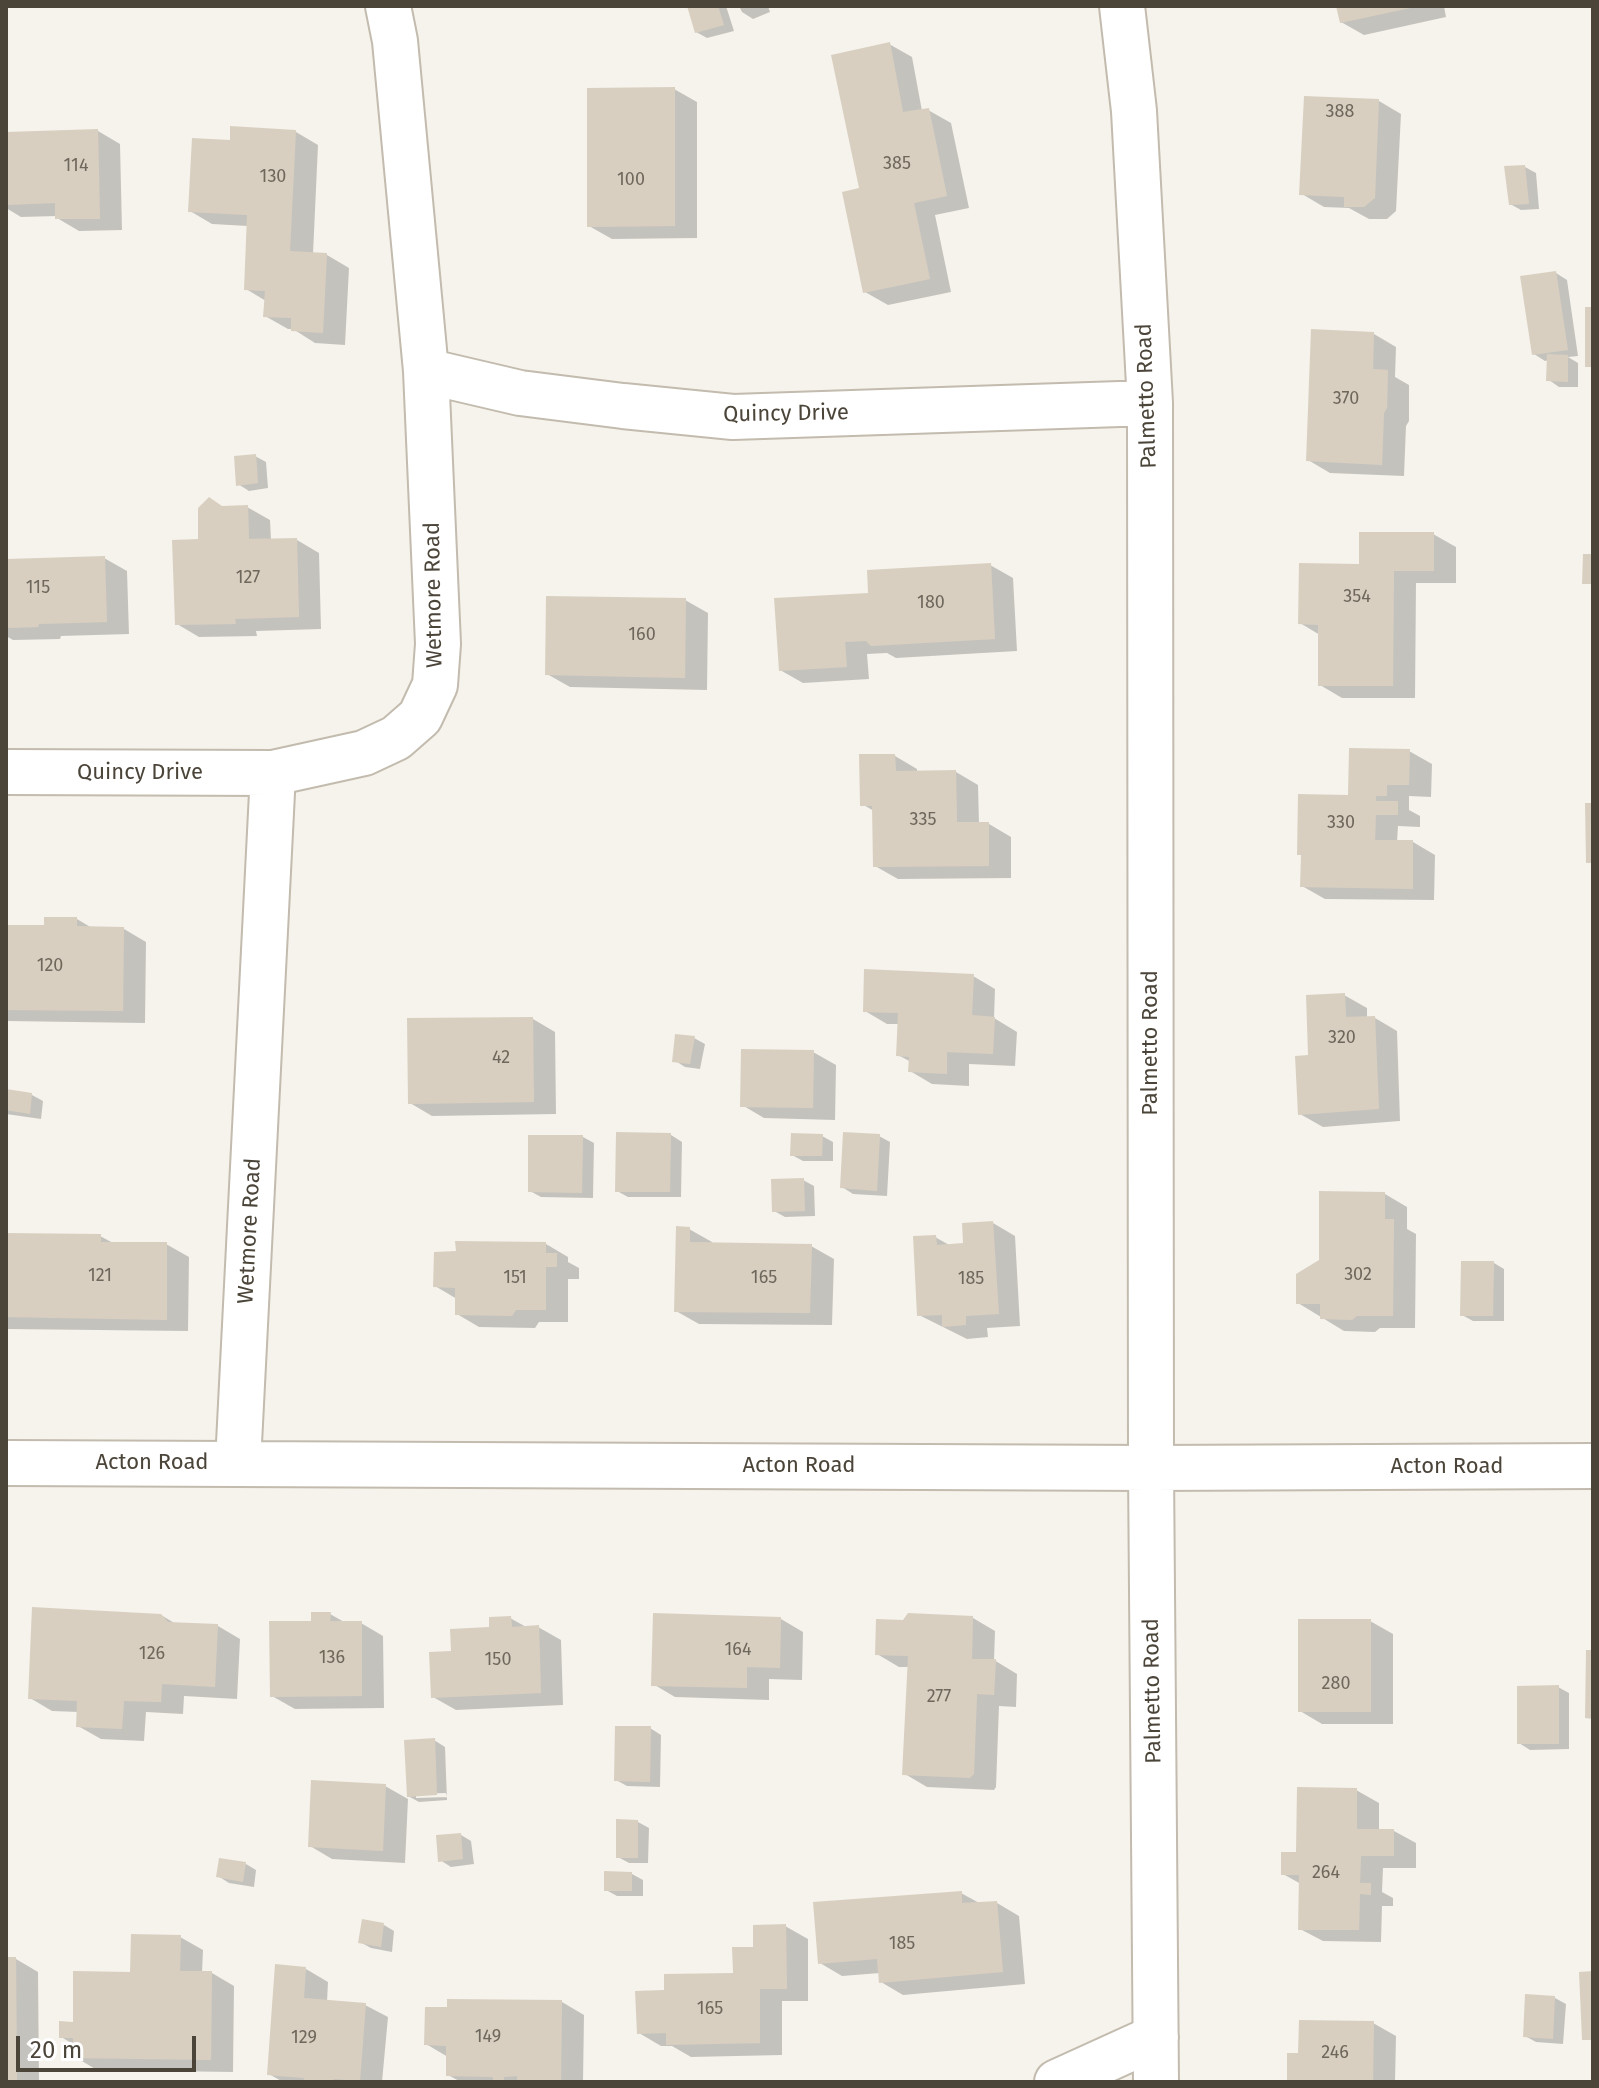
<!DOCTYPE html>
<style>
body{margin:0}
#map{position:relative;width:1599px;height:2088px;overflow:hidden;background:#f6f3ec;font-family:"Fira Sans",sans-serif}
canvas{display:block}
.frame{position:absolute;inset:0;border:8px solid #4b4439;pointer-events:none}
.scale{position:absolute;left:16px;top:2036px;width:180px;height:36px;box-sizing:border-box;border:4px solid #4b4439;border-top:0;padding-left:10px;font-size:24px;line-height:28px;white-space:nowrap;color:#4b4439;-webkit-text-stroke:6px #fff;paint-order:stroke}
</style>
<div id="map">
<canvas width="1599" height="2088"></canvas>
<div class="frame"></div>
<div class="scale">20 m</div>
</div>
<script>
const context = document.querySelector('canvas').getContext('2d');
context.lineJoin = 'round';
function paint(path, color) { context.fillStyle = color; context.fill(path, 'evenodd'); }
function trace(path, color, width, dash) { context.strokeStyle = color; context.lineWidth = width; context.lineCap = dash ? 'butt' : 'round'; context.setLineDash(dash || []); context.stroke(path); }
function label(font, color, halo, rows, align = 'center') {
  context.font = font + ' "Fira Sans",sans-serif'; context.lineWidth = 8; context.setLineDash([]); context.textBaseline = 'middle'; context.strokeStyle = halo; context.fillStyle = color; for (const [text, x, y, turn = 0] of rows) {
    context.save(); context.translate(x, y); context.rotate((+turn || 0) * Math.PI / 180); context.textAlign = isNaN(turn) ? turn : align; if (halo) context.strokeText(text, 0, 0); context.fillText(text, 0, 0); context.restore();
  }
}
const shadow = new Path2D(`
 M689,6H726L734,31L707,38L696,32Z
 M739,6H768L770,12L753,19L742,12Z
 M1338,6H1444L1446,17L1364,35L1341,22Z
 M889,44L912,57L922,111L928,110L951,123L969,208L935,215L951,292L888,305L865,292L861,190Z
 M674,89L697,102V238L612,239L589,226Z
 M1379,101L1401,114L1396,211L1387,219H1369L1349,208L1324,207L1302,194Z
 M98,131L120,144L122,230L79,231L57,218V216L21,217L6,208V134Z
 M296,132L318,145L313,254L327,255L349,268L345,345L315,343L293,329H288L265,316L266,301L246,289L248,226L212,224L190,211L232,142Z
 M1525,167L1536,173L1539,209L1521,210L1510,204Z
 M1556,273L1567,280L1578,356L1568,357L1578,363V387H1559L1549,380V360L1545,361L1534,354Z
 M1374,334L1396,347L1395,377L1409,385V421L1406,426L1404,476L1330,473L1308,460Z
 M255,456L266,462L268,488L249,491L238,484Z
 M247,507L270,520L271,540H297L319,553L321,629L256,631L257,636L199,637L177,624L200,541L223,508Z
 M1433,534L1456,547V583H1416L1415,698H1342L1320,685V635L1300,623L1361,566Z
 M104,558L127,571L129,634L61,636L60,639L13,640L6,636V561Z
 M990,565L1013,578L1017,651L896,658L887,653L867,654L869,679L803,683L780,670L870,594Z
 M685,600L708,613L707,690L570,687L547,674Z
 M1409,751L1432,764L1431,797L1409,796V810L1420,816V827L1398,826L1397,842H1413L1435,855L1434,900L1325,899L1302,886L1350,797Z
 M895,756L917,769V773L956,772L978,785L979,824H989L1011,837V878L898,879L875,866L874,811L862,804Z
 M77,919L92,928L124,929L146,942L145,1023L6,1021V927H46Z
 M973,976L995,989L994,1018L1017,1032L1015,1066L969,1064V1086L932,1084L910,1071L911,1062L898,1055L899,1024H887L865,1011Z
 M1344,995L1367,1008V1018H1375L1397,1031L1400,1121L1323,1127L1300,1114L1311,1057Z
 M533,1019L555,1032L556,1114L432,1116L410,1103Z
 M694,1038L705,1044L700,1069L685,1067L674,1060Z
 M813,1052L836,1065L835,1120L764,1118L742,1105Z
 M6,1091L32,1095L43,1101L41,1119L6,1114Z
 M671,1135L682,1142L681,1197H628L617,1191Z
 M822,1136L833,1142V1161H803L792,1155Z
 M879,1136L890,1142L887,1196L853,1194L842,1187Z
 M583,1137L594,1143L593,1198L541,1197L530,1191Z
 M803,1180L814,1186L815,1216L785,1217L774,1211Z
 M1385,1194L1407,1207V1229L1416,1234L1415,1328H1380L1375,1332L1344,1331L1298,1303L1321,1261Z
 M993,1223L1015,1236L1020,1326L987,1328L988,1337L967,1339L919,1315L935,1237L951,1246L965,1245Z
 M689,1229L712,1242V1244L811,1246L834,1259L832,1325L699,1324L676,1311Z
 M6,1235L100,1236L115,1244H166L189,1257L188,1331L6,1329Z
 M546,1244L568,1257V1262L579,1268V1279H568V1322H539L535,1328L479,1327L457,1314V1299L435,1286L458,1253Z
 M1494,1263L1504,1269V1321H1473L1462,1315Z
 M330,1614L346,1623H361L383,1636L384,1708L295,1709L272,1696L314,1623Z
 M161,1615L176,1624L218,1626L240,1639L237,1699L184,1696L183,1714L146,1712L144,1741L101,1739L78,1726L79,1712L52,1711L30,1698Z
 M510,1618L528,1628L538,1627L561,1640L563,1705L456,1710L433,1697L453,1653Z
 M973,1618L995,1631L994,1660L1017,1674L1016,1707L999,1706L996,1787L994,1790L927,1787L905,1774L909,1667H899L877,1654Z
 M781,1619L803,1632L802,1680L769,1679V1700L675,1697L653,1684Z
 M1370,1621L1393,1634V1724H1322L1300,1711Z
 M1558,1687L1569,1693V1749L1530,1750L1519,1743Z
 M650,1728L661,1735L660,1787L627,1786L616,1780Z
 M434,1740L445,1747L447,1800L419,1802L408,1796ZM446,1793L447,1797L416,1798V1794Z
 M385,1786L408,1799L405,1863L332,1859L310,1846Z
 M1356,1790L1379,1803V1831H1394L1416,1843V1868H1383L1382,1892L1393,1898V1906H1382L1381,1942L1323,1941L1300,1929L1301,1884L1283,1874L1298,1855Z
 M638,1822L649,1828L648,1863H629L618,1857Z
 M461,1835L471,1841L474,1864L451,1867L440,1860Z
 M246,1864L256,1870L254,1887L229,1883L218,1876Z
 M632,1874L643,1880V1896H617L606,1890Z
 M961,1893L981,1904L997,1903L1019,1916L1025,1984L903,1995L881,1982L880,1973L842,1976L820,1963Z
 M384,1925L394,1931L392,1952L371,1948L360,1942Z
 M785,1926L808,1939V2001H782V2055L691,2057L672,2046H661L639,2033L667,1992L735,1975L755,1949Z
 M180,1937L203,1950L202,1973H212L234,1986L233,2072L97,2070L75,2057V2045L61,2037L132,1974Z
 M6,1959H16L38,1972L39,2082H6Z
 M306,1969L328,1982L327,2002L365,2005L388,2017L382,2082H283L269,2074Z
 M1555,1998L1566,2004L1563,2044L1536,2042L1525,2036Z
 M562,2002L584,2015L583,2082H461L448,2075V2057L426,2044Z
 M1373,2023L1396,2036L1395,2082H1293L1289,2079L1300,2055Z`);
const building = new Path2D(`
 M687,6H718L724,25L695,33Z
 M1336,6H1415V7L1340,23Z
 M890,42L903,112L929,108L947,196L914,203L930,279L863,293L842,192L859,188L831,55Z
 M675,87V226L587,227V88Z
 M1304,96L1379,99L1375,198L1364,207H1344V197L1299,195Z
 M230,126L296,130L290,251L327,253L323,333L291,331V318L263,317L265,291L244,290L247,215L188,212L192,138L230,140Z
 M98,129L100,219H55V203L6,205V132Z
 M1525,165L1529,204L1509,205L1504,166Z
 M1556,271L1568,350L1532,355L1520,276Z
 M1585,307H1593V367H1585Z
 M1311,329L1374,332L1373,369L1388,370L1387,408L1384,413L1382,465L1306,461Z
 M1547,354L1568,355V382L1546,381Z
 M256,454L258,483L236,486L234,456Z
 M209,497L222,506L248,505L249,539L297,538L299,617L235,619L236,624L175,625L172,540L198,539V508Z
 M1359,532H1434V571H1394L1393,686H1318V625L1298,624L1299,563L1359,564Z
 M1583,554H1593V584H1582Z
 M105,556L107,622L39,624L38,627L6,628V559Z
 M991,563L995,639L871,646L866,641L845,642L847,667L779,671L774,598L868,593L867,570Z
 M546,596L686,598L685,678L545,675Z
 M1349,748L1410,749L1409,785H1387V796H1376V801H1398V815H1376L1375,840H1413V889L1300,887L1301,855H1297L1298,794L1348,795Z
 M859,754H895L896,771L956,770L957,822H989V866L873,867L872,806H860Z
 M1585,803H1593V863H1586Z
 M44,917H77V926L124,927L123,1011L6,1010V925H44Z
 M864,969L974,974L972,1015L995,1017L993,1054L947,1052V1074L908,1072L909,1057L896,1056L898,1013L863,1012Z
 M1345,993L1346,1017L1375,1016L1379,1109L1298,1115L1295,1056L1308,1055L1306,995Z
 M533,1017L534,1102L408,1104L407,1018Z
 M675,1034L695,1036L690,1064L672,1062Z
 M741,1049L814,1050L813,1108L740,1107Z
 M6,1089L32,1093L30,1114L6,1110Z
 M616,1132L671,1133L670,1192H615Z
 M843,1132L880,1134L877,1191L840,1188Z
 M791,1133L823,1134L822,1156H790Z
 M528,1135H583L582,1193L528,1192Z
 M804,1178L805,1211L772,1212L771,1179Z
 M1319,1191L1385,1192V1219H1394L1393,1316H1357L1352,1320L1320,1319V1304H1296V1274L1319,1260Z
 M993,1221L999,1314L966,1316V1325L942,1327V1315L917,1316L913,1236L936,1235L937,1245L963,1243L962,1223Z
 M676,1226L690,1227V1242L812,1244L810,1313L674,1312Z
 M6,1233L101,1234V1242H167V1320L6,1317Z
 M455,1241L546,1242V1253H557V1267H546V1310H516L512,1316L455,1315V1288L433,1287L434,1252L456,1251Z
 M1461,1261H1494L1493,1316H1460Z
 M32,1607L161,1614L168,1622L218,1624L215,1687L162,1684L161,1702L124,1701L122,1729L76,1727L77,1701L28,1699Z
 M311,1612H331L330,1621H362V1696L270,1697L269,1621H311Z
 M653,1613L781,1617L780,1668L747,1667V1688L651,1686Z
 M908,1613L973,1616L972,1659H996L994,1695L977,1694L974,1774L970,1778L902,1775L908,1656L875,1655L876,1619L903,1620Z
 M511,1616L512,1627L539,1625L541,1693L431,1698L429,1652L451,1651L450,1629L489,1627V1617Z
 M1298,1619H1371V1712H1298Z
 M1586,1650H1593V1719L1585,1718Z
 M1559,1685V1744H1517V1686Z
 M615,1726H651L650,1782L614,1781Z
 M435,1738L437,1795L407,1797L404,1740Z
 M311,1780L386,1784L383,1851L308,1847Z
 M1297,1787L1357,1788V1829H1394V1856H1361L1360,1883H1371V1895L1360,1894L1359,1930H1298L1299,1875H1281V1852H1296Z
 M616,1819L638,1820V1858H616Z
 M461,1833L463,1859L438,1862L436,1835Z
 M219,1858L246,1862L243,1882L216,1877Z
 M604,1871L632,1872V1891H604Z
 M962,1891V1903L997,1901L1003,1972L879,1983L877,1959L818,1964L813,1902Z
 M362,1919L384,1923L381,1947L358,1943Z
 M786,1924L787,1989H760V2043L666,2045V2033L637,2034L635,1991L664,1990V1974L733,1973L732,1947H753V1925Z
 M131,1934L181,1935L180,1971H212L211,2060L73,2058V2038H59V2021L73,2022V1971L130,1972Z
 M6,1957H16L17,2082H6Z
 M275,1964L306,1967L304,1998L366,2003L360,2081L334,2079L333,2082H303L304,2078L267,2075Z
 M1593,1971V2040H1582L1579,1972Z
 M1525,1994L1555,1996L1553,2039L1523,2037Z
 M447,1999L562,2000L561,2082H517V2076L504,2077V2082H493V2077L446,2076V2046L424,2045L425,2007H447Z
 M1299,2020L1374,2021L1373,2082L1287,2081V2053H1298Z`);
const street = new Path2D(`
 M1122,6L1134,111L1150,403L1151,1468L1156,2082
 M426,371L520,393L623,406L733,417L1150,403
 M6,772L273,773
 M6,1463L1151,1468L1593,1466
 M238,1463L273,773L364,753L396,738L420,717L435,685L438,644L426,371L395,41L388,6
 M1057,2082L1156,2037`);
const numberNames = [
 ["388",1340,112],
 ["385",897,164],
 ["114",76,166],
 ["130",273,177],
 ["100",631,180],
 ["370",1346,399],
 ["127",248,578],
 ["115",38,588],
 ["354",1357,597],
 ["180",931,603],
 ["160",642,635],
 ["335",923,820],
 ["330",1341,823],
 ["120",50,966],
 ["320",1342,1038],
 ["42",501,1058],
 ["302",1358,1275],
 ["121",100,1276],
 ["151",515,1278],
 ["165",764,1278],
 ["185",971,1279],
 ["164",738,1650],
 ["126",152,1654],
 ["136",332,1658],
 ["150",498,1660],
 ["280",1336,1684],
 ["277",939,1697],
 ["264",1326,1873],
 ["185",902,1944],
 ["165",710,2009],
 ["149",488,2037],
 ["129",304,2038],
 ["246",1335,2053]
];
const streetNames = [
 ["Palmetto Road",1147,396,-92],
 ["Quincy Drive",786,414,-1],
 ["Wetmore Road",434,595,-91],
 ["Quincy Drive",140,773],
 ["Palmetto Road",1151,1043,-90],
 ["Wetmore Road",250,1231,-87],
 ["Acton Road",152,1463],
 ["Acton Road",799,1466],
 ["Acton Road",1447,1467],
 ["Palmetto Road",1153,1691,-91]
];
paint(shadow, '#0003');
paint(building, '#d8cfc1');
trace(street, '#c2bbae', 48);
trace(street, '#fff', 44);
label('18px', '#6e675b', null, numberNames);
label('22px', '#4b4439', '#fff', streetNames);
</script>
